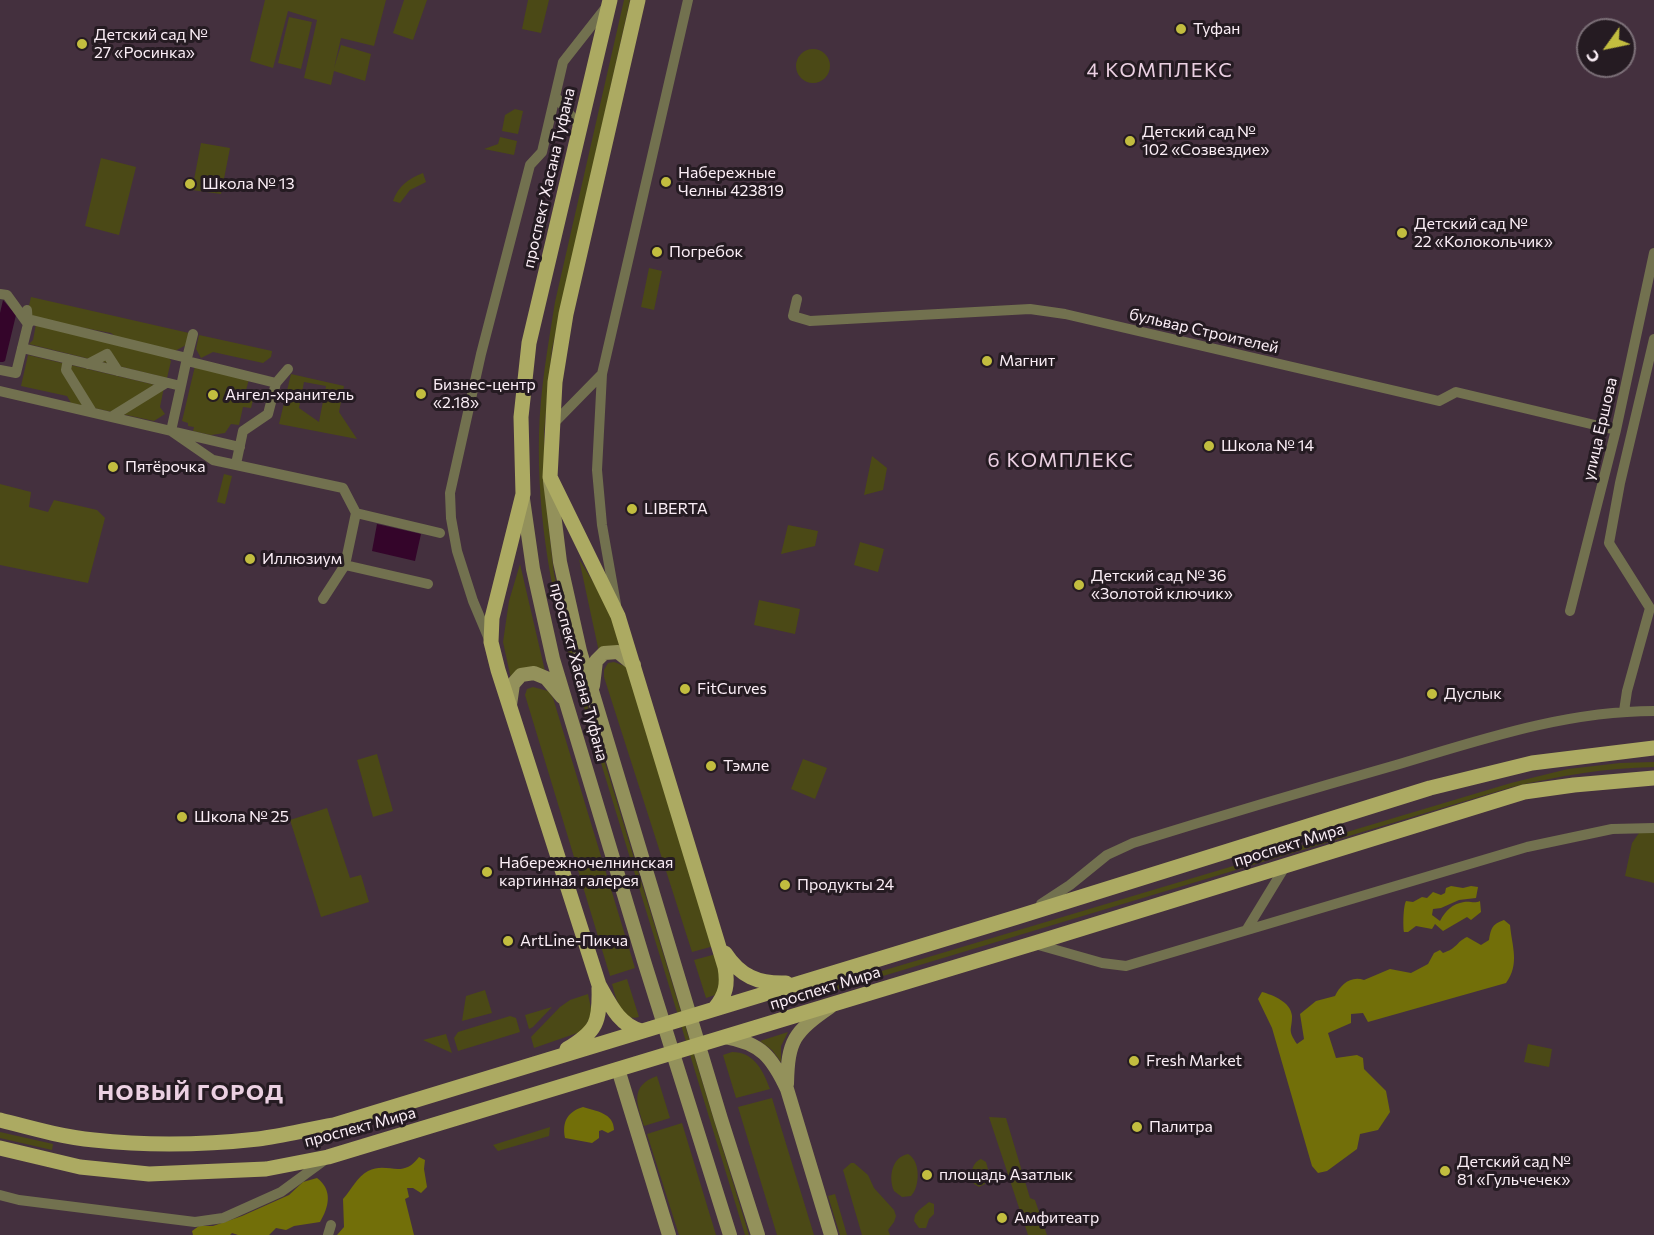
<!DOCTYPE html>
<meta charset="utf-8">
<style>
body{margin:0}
#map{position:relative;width:1654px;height:1235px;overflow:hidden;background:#44303e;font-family:Commissioner,sans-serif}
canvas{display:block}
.north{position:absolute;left:1576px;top:18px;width:60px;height:60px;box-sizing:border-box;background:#251b22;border:2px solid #7b6f77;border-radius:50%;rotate:237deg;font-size:16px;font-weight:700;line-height:24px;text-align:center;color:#fbeef6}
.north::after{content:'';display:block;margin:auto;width:21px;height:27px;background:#c2bd3f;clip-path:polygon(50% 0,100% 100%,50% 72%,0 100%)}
</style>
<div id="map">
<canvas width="1654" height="1235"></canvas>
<div class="north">С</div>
</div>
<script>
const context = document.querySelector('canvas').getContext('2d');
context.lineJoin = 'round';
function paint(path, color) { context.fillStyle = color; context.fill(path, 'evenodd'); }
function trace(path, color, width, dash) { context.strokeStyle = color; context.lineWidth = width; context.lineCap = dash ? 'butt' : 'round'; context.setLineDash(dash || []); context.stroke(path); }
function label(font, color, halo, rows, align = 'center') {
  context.font = font + ' Commissioner,sans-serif'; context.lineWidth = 6; context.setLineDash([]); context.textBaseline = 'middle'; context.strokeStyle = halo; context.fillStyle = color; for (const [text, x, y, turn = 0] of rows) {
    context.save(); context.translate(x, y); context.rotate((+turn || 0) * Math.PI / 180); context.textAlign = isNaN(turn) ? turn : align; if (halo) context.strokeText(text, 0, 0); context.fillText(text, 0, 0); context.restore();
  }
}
const green = new Path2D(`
 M265,0H386L374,46L341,38L334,68L341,45L371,54L365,81L334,71L331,85L304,78L317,20L288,11L273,68L250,61Z
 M404,0H427L413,40L393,33Z
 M528,0H549L541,33L522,29Z
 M624,0H630L552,349L544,433L545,494L554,574L580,681L749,1235H745L576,681C552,600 537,519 539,434C540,390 548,346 555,302Z
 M289,17L312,22L301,69L278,63Z
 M796 66a17 17 0 1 1 34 0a17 17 0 1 1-34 0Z
 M515,109L523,111L518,134L502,131L505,115Z
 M500,137L517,141L514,155L484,149L498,144Z
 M201,143L230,148L221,194L192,190Z
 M101,158L136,167L119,235L85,226Z
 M423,173L426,182L410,190L400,203L393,201C398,186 408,179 423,173Z
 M649,268L662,271L654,310L641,307Z
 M31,297L189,333L186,345L173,352L119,339L111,333L32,318L28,310Z
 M36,324L167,355L171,361L167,378L29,344L33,340Z
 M199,335L272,351L271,357L263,363L213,352L201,358L196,349Z
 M28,355L164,387L160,407L165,414L154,421L71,403L67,396L21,386Z
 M195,366L249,379L244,398L253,400L251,408L243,407L239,425L231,424L225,433L211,435L193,431L194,427L188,426V423L182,421Z
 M291,374L344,386L339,412L357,439L279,424ZM304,382L326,386L319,422L299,408Z
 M872,456L887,468L883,490L864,495Z
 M224,474L232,476L225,504L217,502Z
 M0,484L31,492L29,507L48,512L54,500L97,510L105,518L88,583L0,565Z
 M788,525L818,531L815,546L781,554Z
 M860,542L884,549L878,572L854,565Z
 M579,559L614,616L626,650L599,652Z
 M520,564L545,671L511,679L503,642L509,601Z
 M759,600L800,609L795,634L754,625Z
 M614,662L625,666L631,672L714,946L692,952L604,677V670L608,663Z
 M533,687L548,691L553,698L635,968L610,976L525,695L527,689Z
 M377,754L393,811L373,817L357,760Z
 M803,759L827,768L815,799L791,789Z
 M1654,762V767C1605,768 1559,776 1512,787L780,1007L776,1006L778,1002L1511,783L1568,769L1620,763Z
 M327,808L350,878L361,875L369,902L321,917L290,820Z
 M1639,833H1654V883L1625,876L1632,843Z
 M716,954L723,978L718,994L706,998L694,960Z
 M627,979L639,1017C620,1022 616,997 612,984Z
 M485,990L492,1013L462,1021L466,996Z
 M588,994L592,1013L583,1031L534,1048L531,1037L560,1007L570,1000Z
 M552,1007L533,1027L529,1029L525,1015Z
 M510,1016L516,1018L520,1032L458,1051L454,1038L458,1032Z
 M788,1032L781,1046V1062L772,1050L760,1041Z
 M446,1034L452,1053L423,1040Z
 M1528,1044L1552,1049L1549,1067L1524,1062Z
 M732,1052C754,1052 763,1070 770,1089L736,1098L723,1055Z
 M657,1076L670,1118L644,1126C637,1104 629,1086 657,1076Z
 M772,1098L814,1235H777L738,1107Z
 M989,1117L1006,1118L1030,1198L1035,1200L1047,1235H1028Z
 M682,1123L716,1235H679L647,1134Z
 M550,1127L549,1136L498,1151L493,1145Z
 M0,1132L53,1144L52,1150L0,1138Z
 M908,1154C921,1161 920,1187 911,1196L902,1197L894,1191C888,1177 892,1157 908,1154Z
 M981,1159L986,1162L988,1169L985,1184L979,1187L974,1184C970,1176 971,1163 981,1159Z
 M851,1163H854L868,1175L874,1188L894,1210L896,1216L894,1222L888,1230L890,1235H862L843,1170Z
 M835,1194L847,1235H840L828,1196Z
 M929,1202L934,1204V1214L929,1219L926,1228H919L914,1221L915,1215L919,1210Z`);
const forest = new Path2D(`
 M1451,886L1463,888L1471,886L1478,887L1476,898L1459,900L1441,908L1433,909L1432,915L1440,921C1446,910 1452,904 1464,902C1471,901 1474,904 1480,901L1481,912L1471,920L1467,917L1443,931L1435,924L1432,929L1416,926L1408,932H1404C1403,927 1403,907 1406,901L1413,902L1422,897L1427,898L1433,892L1441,895L1445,893L1446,888Z
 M1504,920L1510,925C1512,947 1520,964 1506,983L1368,1022L1363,1013L1351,1014V1023L1328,1033L1336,1058L1357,1055L1363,1058L1364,1069L1386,1091L1390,1112L1378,1130L1360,1134L1357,1149L1327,1171L1318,1173L1312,1166L1272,1028L1258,999L1262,992C1273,995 1291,1002 1292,1016C1292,1031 1287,1029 1297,1044L1304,1039L1300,1014L1316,1001L1335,996C1340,985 1351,975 1364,980L1390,969L1411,973L1428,964L1434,953L1440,950L1443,953C1458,948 1455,943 1467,937L1481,945L1489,940C1491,927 1493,924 1504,920Z
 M583,1107C596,1111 614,1113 614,1130L608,1133L602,1130L599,1131V1138L592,1143L565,1138C562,1122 567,1112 583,1107Z
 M419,1157L425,1160L424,1169L427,1187L421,1193L413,1188H407L409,1197L405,1199L414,1235H337L344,1227L343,1199C352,1189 357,1177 368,1171C388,1161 402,1180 419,1157Z
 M317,1178C333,1190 329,1207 320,1222L294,1226L286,1230L276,1228L269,1235H238L232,1233L230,1235H193L192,1231L199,1226H213L242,1216L289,1195L303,1182Z`);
const water = new Path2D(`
 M3,300L16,315L5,361L3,362H0V313Z
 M377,524L421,534L415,561L372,551Z`);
const street = new Path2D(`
 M556,97L580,127
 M0,294L7,295L28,324L16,373L0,370
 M797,299L793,316L810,321L1030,309L1065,314L1439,401L1456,392L1616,430
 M27,310L28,324L32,320L187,358L181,386
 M22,348L181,386L171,431L213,460L343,488L356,513L345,565L428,584
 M187,358L193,334
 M68,359L66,370L92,412
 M187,361L276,383
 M88,364L107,354L118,371
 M0,391L240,447
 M111,417L166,383
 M552,425L602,374
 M236,464L243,431L268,414L276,383L288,369
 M356,513L440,533
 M323,599L345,565
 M616,604L602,525L597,470L602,374L688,0
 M1570,611L1616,430L1654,253
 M489,639L473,601L457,551L451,518L450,493L481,354L530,165L542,152L563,62L607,6
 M1624,711L1627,691L1650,608L1609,543L1620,483L1654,339
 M1041,904L1070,885L1107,855L1133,843C1220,816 1308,790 1396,765C1480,740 1565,711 1654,711
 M1247,929L1286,865
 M1035,944L1102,963L1126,966L1527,847L1612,829L1654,828
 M0,1195L19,1200L195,1222L223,1218L281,1192L326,1159
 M328,1235L331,1225`);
const secondary = new Path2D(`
 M550,481L560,562L580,651L721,1119L758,1235
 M523,499L533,569L553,659L644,961L730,1235
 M593,686L596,661L604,653L618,652L634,665
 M510,705L513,684L521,675L534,673L546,678L562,697
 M725,1037C761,1043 772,1057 787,1089L831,1235
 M618,1069L669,1235
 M787,1084C788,1040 794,1032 830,1007`);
const primary = new Path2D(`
 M610,0L529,343L521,417L523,494L492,618L491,642L498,670L599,985C610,1004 618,1024 641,1031
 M638,0L566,314L555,382L550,477L618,616L725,967C728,984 726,995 715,1008
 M725,953C740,976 758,984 786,983
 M567,1049C597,1031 600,1022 599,988
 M0,1120C31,1128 62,1137 94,1140C148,1146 204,1145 258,1139C283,1136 309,1129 334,1125L1017,917L1430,788L1532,763L1654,748
 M0,1148L80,1167L149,1174L266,1169L328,1157L1035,943L1524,792L1574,785L1654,778`);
const markers = [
 [1181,29,6,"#c2bd3f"],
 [82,44,6,"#c2bd3f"],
 [1130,141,6,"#c2bd3f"],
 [666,182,6,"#c2bd3f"],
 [190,184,6,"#c2bd3f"],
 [1402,233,6,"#c2bd3f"],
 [657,252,6,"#c2bd3f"],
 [987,361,6,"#c2bd3f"],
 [421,394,6,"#c2bd3f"],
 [213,395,6,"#c2bd3f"],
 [1209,446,6,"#c2bd3f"],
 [113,467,6,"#c2bd3f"],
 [632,509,6,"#c2bd3f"],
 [250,559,6,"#c2bd3f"],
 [1079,585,6,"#c2bd3f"],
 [685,689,6,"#c2bd3f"],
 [1432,694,6,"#c2bd3f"],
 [711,766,6,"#c2bd3f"],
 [182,817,6,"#c2bd3f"],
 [487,872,6,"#c2bd3f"],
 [785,885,6,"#c2bd3f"],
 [508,941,6,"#c2bd3f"],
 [1134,1061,6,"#c2bd3f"],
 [1137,1127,6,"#c2bd3f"],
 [1445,1171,6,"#c2bd3f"],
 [927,1175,6,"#c2bd3f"],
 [1002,1218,6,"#c2bd3f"]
];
const poiNames = [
 ["Туфан",1193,29],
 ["Детский сад №",94,35],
 ["27 «Росинка»",94,53],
 ["Детский сад №",1142,132],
 ["102 «Созвездие»",1142,150],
 ["Набережные",678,173],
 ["Челны 423819",678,191],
 ["Школа № 13",202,184],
 ["Детский сад №",1414,224],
 ["22 «Колокольчик»",1414,242],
 ["Погребок",669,252],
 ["Магнит",999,361],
 ["Бизнес-центр",433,385],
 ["«2.18»",433,403],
 ["Ангел-хранитель",225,395],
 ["Школа № 14",1221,446],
 ["Пятёрочка",125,467],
 ["LIBERTA",644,509],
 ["Иллюзиум",262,559],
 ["Детский сад № 36",1091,576],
 ["«Золотой ключик»",1091,594],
 ["FitCurves",697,689],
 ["Дуслык",1444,694],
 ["Тэмле",723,766],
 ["Школа № 25",194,817],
 ["Набережночелнинская",499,863],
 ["картинная галерея",499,881],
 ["Продукты 24",797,885],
 ["ArtLine-Пикча",520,941],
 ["Fresh Market",1146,1061],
 ["Палитра",1149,1127],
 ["Детский сад №",1457,1162],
 ["81 «Гульчечек»",1457,1180],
 ["площадь Азатлык",939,1175],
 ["Амфитеатр",1014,1218]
];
const streetNames = [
 ["проспект Хасана Туфана",549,178,-77],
 ["бульвар Строителей",1204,331,13],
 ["улица Ершова",1600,429,-77],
 ["проспект Хасана Туфана",579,672,75],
 ["проспект Мира",1289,845,-17],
 ["проспект Мира",825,988,-17],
 ["проспект Мира",360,1127,-15]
];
const quarterNames = [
 ["4 КОМПЛЕКС",1160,70],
 ["6 КОМПЛЕКС",1061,460]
];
const districtNames = [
 ["НОВЫЙ ГОРОД",191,1093]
];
paint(green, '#4b4916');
paint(forest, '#726f09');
paint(water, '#34052a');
trace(street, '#72714f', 10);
trace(secondary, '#93915b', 14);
trace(primary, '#acaa62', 15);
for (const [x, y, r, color] of markers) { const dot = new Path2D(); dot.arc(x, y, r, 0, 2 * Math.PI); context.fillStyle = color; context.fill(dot); trace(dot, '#251b22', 2); }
label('16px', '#fbeef6', '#251b22', poiNames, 'left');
label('16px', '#fbeef6', '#251b22', streetNames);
context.letterSpacing = '1.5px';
label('20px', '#ebd0e2', '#251b22', quarterNames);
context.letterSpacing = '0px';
context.letterSpacing = '1.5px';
label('bold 22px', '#ebd0e2', '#251b22', districtNames);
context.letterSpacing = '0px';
</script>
